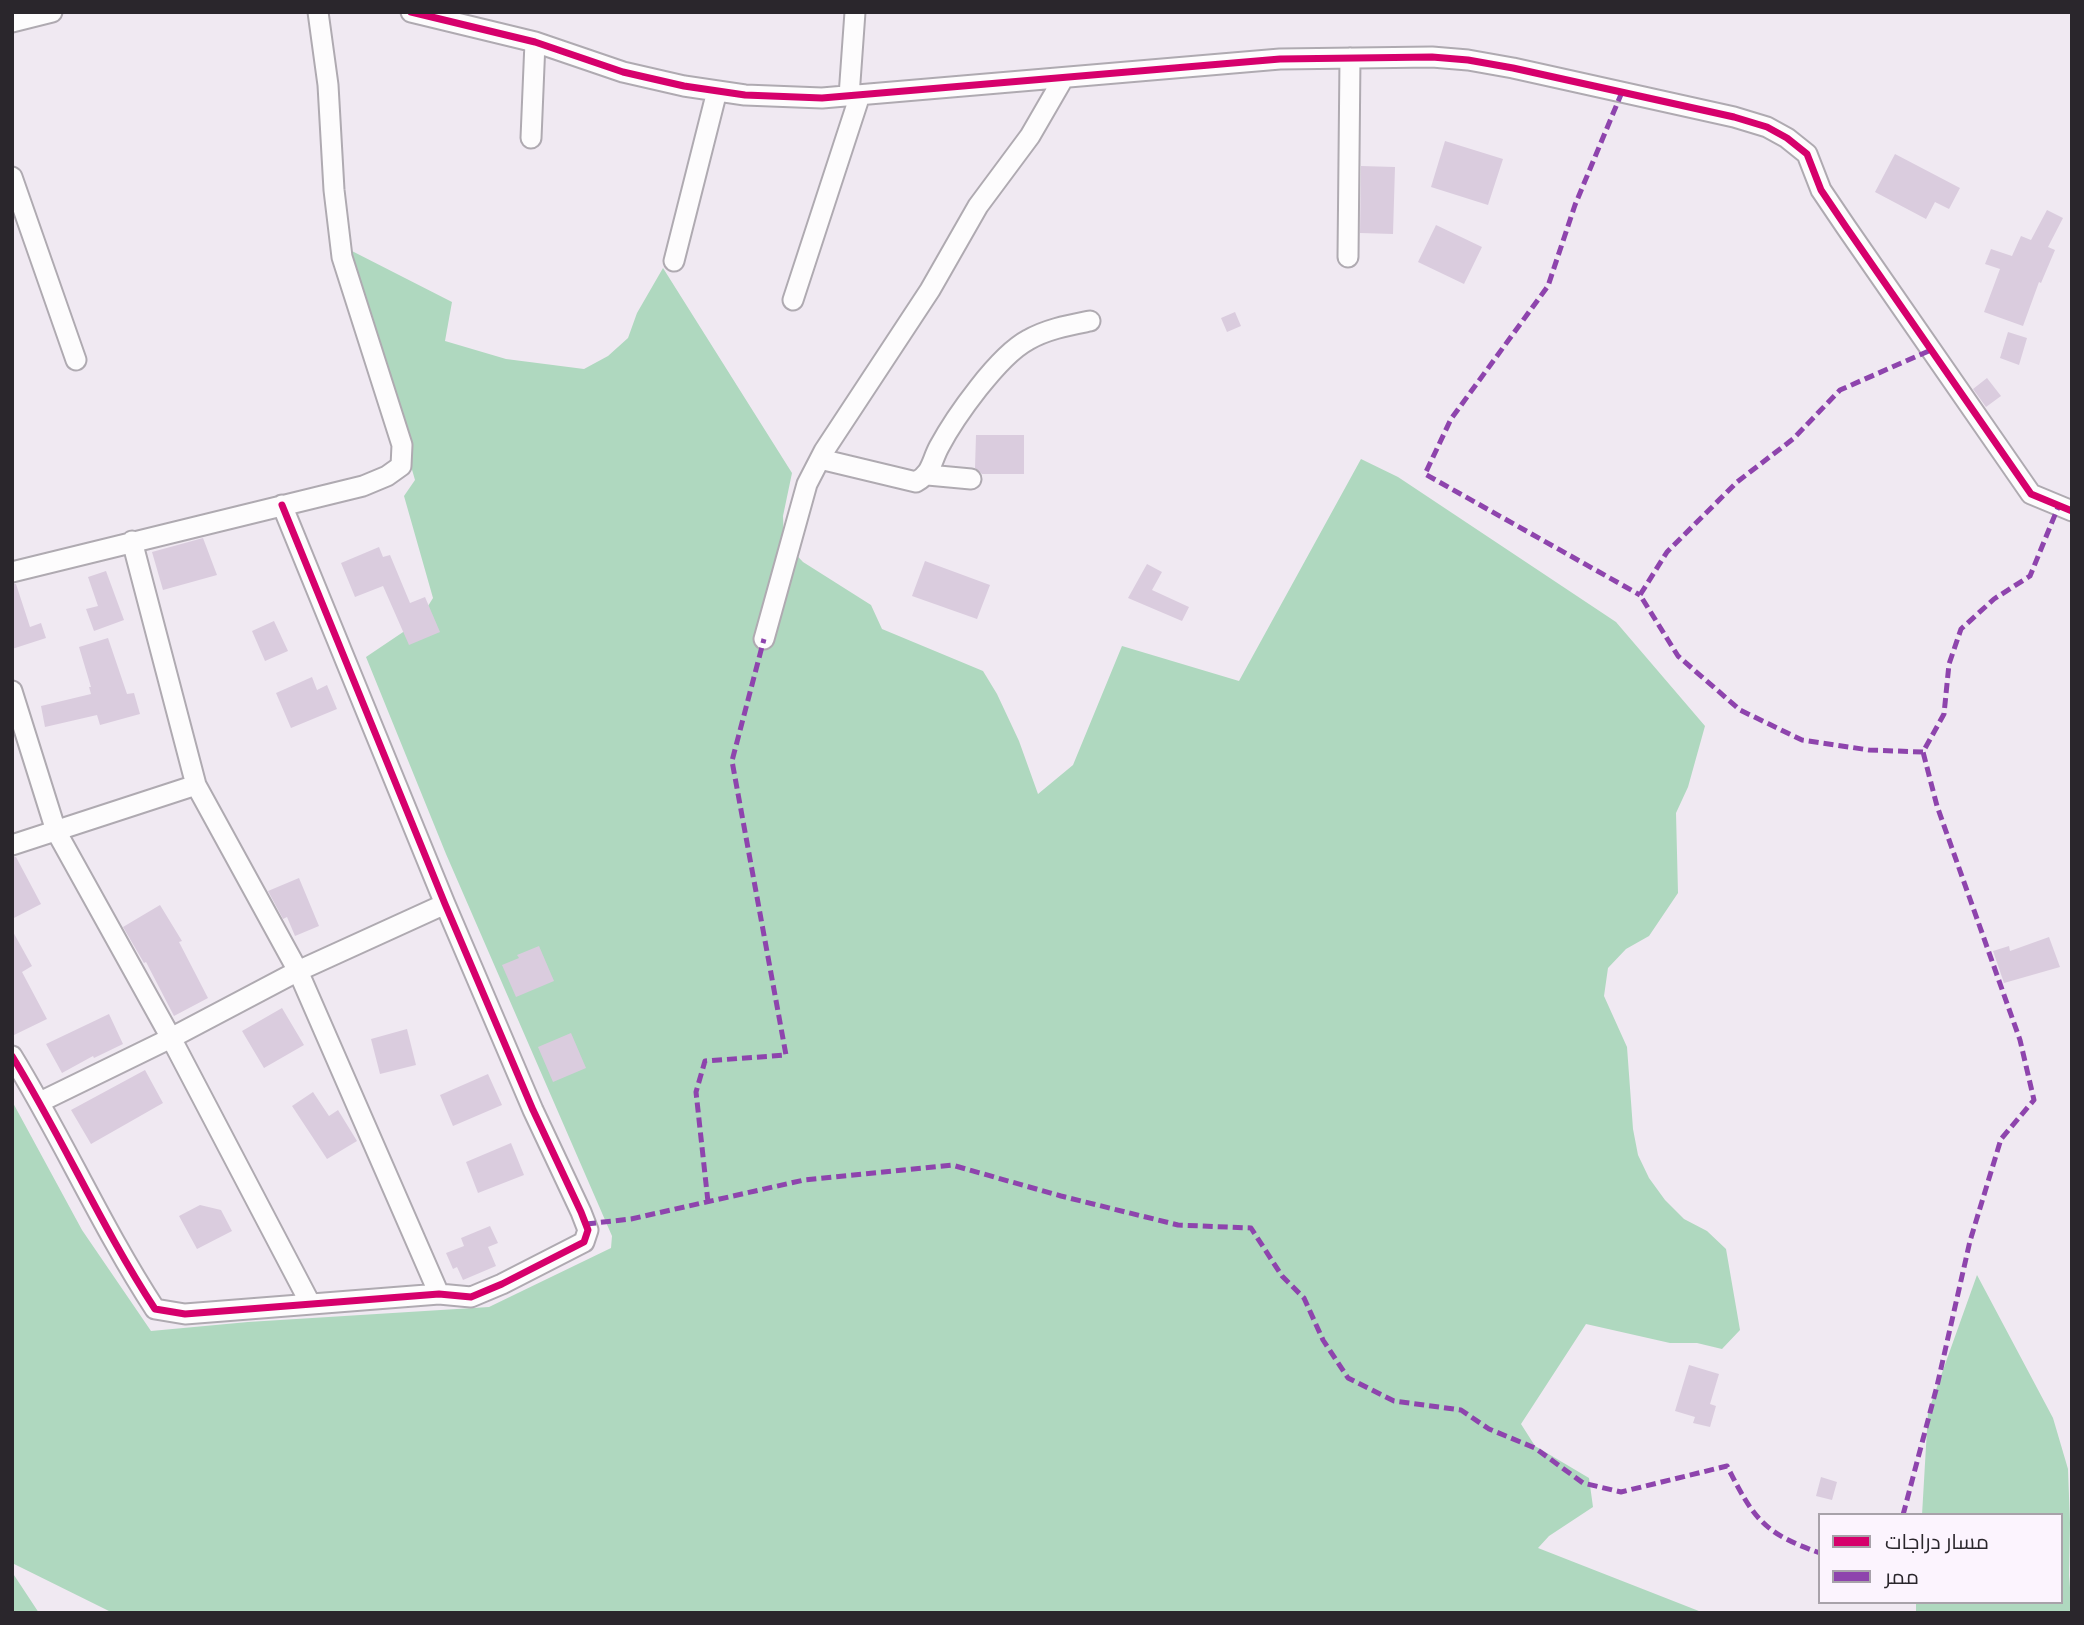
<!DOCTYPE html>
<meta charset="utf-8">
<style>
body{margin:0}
#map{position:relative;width:2084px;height:1625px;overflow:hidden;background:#f0e9f2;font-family:Merriweather,Cairo,serif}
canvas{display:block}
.frame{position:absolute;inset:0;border:14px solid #2a262c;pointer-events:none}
.legend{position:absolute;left:1818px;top:1513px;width:245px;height:91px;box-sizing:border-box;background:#fcf4fe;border:2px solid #a8a2aa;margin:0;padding:9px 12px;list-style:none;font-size:21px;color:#2a262c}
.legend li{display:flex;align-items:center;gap:14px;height:35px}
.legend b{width:35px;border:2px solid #a8a2aa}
</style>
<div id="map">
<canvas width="2084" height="1625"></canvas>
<div class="frame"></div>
<ul class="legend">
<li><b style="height:9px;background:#d6006c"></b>مسار دراجات</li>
<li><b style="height:9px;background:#8e44ad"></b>ممر</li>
</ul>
</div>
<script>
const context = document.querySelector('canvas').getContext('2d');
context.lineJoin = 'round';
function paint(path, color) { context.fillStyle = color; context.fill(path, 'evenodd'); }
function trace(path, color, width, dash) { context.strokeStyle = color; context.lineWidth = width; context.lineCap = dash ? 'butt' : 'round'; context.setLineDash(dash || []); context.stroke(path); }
const forest = new Path2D(`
 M348,249L452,302L445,341L506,359L584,369L608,356L628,338L637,313L663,268L792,473L783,516L784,542L803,562L871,605L882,629L983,671L997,694L1019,741L1038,794L1073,765L1122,646L1239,681L1361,459L1398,477L1616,622L1705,726L1688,787L1676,813L1678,893L1649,936L1626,949L1608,968L1604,996L1627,1047L1633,1129L1638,1155L1649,1178L1665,1200L1684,1219L1707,1231L1726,1249L1740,1330L1722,1349L1697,1343H1670L1586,1324L1521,1424L1535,1446L1589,1478L1593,1507L1549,1536L1538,1548L1704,1613H113L12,1563V1101L82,1230L151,1331L248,1322L489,1307L611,1248L612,1236L446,854L366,657L418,622L433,598L404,496L415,480Z
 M1977,1275L2053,1418L2068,1469L2070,1523L2069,1575L2072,1613H1916V1602H2061V1515H1922L1928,1412Z
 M12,1572L39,1613H12Z`);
const building = new Path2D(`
 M1445,141L1503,159L1488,205L1431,187Z
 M1895,154L1960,188L1949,209L1935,202L1926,219L1875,192Z
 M1361,166L1395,167L1393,234L1360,233Z
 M2047,210L2063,218L2048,247L2055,250L2041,283L2039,282L2023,326L1984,312L2000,269L1985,264L1991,249L2012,256L2021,236L2031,240Z
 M1436,225L1482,247L1464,284L1418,262Z
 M1235,312L1241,326L1227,332L1221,318Z
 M2008,332L2027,338L2019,365L2000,358Z
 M1987,378L2001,396L1986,407L1973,389Z
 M976,435H1024V474H982L975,468Z
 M203,538L217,575L163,590L152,552Z
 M379,547L383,557L390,555L410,603L425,597L440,632L409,645L383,586L355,597L341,563Z
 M925,561L990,585L977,619L912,596Z
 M1147,564L1162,572L1152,590L1189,607L1182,621L1128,598Z
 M106,571L124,620L94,631L86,609L98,606L88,577Z
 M12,584H16L30,627L41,623L46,638L12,649Z
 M274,621L288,651L265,661L252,631Z
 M108,638L127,694L134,693L140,714L100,725L97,715L45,727L41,706L91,694L89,687H91L79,647Z
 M312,677L317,690L327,685L337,709L291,728L276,693Z
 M12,857H16L41,904L12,919Z
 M299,878L319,926L295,936L287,917L283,919L268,891Z
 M160,905L182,941L179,942L208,998L174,1016L146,962L144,963L123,927Z
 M12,930L32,966L22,972L47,1019L12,1036Z
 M2049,937L2060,967L2004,983L1993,951L2009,946L2010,951Z
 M539,946L554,981L516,997L502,965L519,958L517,955Z
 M282,1008L304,1045L264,1068L242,1031Z
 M109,1014L123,1044L94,1058L93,1056L62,1073L46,1044Z
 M407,1029L416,1065L380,1074L371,1039Z
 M571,1033L586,1068L553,1082L538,1047Z
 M145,1070L163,1103L91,1144L71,1110Z
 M488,1074L502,1105L453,1126L440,1095Z
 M313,1092L329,1116L338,1110L357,1141L327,1159L292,1106Z
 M511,1143L524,1175L478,1193L466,1162Z
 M200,1205L221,1210L232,1231L197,1249L179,1216Z
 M490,1226L498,1243L488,1247L496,1266L463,1280L457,1267L453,1269L446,1253L464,1246L461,1238Z
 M1689,1365L1719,1374L1710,1404L1716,1406L1710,1427L1693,1423L1695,1417L1675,1411Z
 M1821,1477L1837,1482L1832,1500L1816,1496Z`);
const minor = new Path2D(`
 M411,12L535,42L623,72L684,86L745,95L822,98L1280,59L1432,57L1468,60L1513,68L1734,117L1767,127L1787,138L1807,154L1821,190L1846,227L2031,494L2072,511
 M12,22L52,12
 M849,96L855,12
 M531,138L535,42
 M12,177L76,360
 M1348,257L1350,58
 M674,261L717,91
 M793,300L860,95
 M820,459L916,482C932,473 931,462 939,447C955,417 998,356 1028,340C1047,329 1070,325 1090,321
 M928,475L971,479
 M132,541L196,785L298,971L439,1294
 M12,572L363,486L387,476L401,466L402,445L342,257L334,190L328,85L318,12
 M764,639L807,484L824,451L930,290L978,206L1030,136L1063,79
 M12,691L56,831L171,1038L310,1303
 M12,845L196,785
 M12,1056C63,1139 102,1228 155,1309L185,1314L439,1294L471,1297L502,1284L584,1242L588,1230L581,1212L533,1110L445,904L282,505
 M40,1102L171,1038L298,971L445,904`);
const quiet = new Path2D(`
 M1622,92L1575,205L1548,286L1451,419L1425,474L1640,595
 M1923,752L1869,750L1802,740L1740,710L1678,656L1640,595L1667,552L1737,482L1793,439L1840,390L1931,350
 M708,1202L696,1092L705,1061L786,1055L732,761L764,639
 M586,1224L631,1219L804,1180L952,1165L1061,1196L1178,1225L1251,1228L1282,1276L1304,1298L1323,1340L1348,1378L1394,1401L1461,1410L1489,1429L1535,1448L1583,1483L1621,1492L1727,1466C1754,1519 1763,1533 1820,1553
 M1903,1515L1937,1386L1970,1241L2001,1139L2034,1100L2020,1040L1937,806L1923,752L1944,714L1949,664L1961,629L1994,599L2030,576L2059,505`);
const cycleway = new Path2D(`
 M411,12L535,42L623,72L684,86L745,95L822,98L1280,59L1432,57L1468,60L1513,68L1734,117L1767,127L1787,138L1807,154L1821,190L1846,227L2031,494L2072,511
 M12,1056C63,1139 102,1228 155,1309L185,1314L439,1294L471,1297L502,1284L584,1242L588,1230L581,1212L533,1110L445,904L282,505`);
paint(forest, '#afd8bf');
paint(building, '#daccde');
trace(minor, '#afaab1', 23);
trace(minor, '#fdfcfd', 19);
trace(quiet, '#8e44ad', 5, [10, 5]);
trace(cycleway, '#d6006c', 7);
</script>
